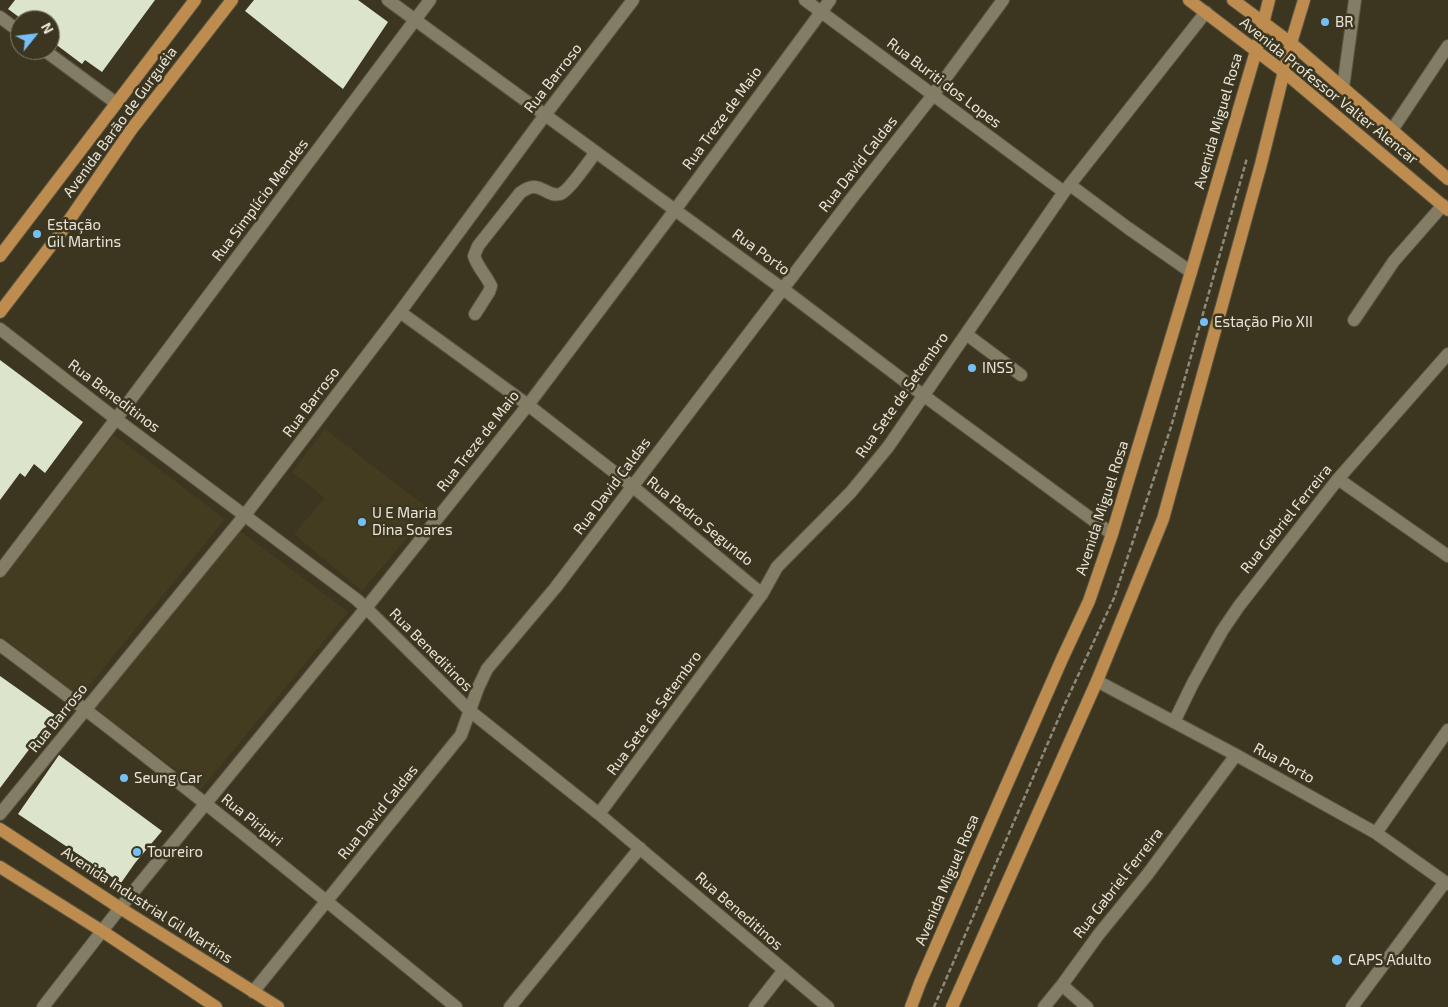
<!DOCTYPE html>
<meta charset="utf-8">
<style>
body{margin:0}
#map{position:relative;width:1448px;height:1007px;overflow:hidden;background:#3c3621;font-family:"Exo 2",sans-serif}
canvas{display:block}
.north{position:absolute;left:10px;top:10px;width:50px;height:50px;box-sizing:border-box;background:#3c3621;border:1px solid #817c6a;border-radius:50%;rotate:61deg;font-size:14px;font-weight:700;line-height:20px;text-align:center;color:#e8e5d8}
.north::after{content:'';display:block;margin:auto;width:18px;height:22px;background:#74c0f6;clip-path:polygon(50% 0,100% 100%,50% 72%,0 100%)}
</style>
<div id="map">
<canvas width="1448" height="1007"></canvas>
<div class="north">N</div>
</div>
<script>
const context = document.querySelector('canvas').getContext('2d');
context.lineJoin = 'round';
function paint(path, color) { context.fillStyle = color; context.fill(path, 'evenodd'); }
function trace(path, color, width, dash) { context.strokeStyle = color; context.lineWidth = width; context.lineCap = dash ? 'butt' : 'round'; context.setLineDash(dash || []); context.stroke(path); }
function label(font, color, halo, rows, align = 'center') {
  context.font = font + ' "Exo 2",sans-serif'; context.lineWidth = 5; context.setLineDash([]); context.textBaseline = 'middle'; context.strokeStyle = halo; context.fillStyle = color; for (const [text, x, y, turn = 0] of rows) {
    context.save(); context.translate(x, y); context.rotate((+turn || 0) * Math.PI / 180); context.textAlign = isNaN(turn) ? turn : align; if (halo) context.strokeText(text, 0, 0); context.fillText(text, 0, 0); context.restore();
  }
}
const built = new Path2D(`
 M325,429L430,510L362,591L294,534L325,498L292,472Z
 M114,435L225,519L80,697L0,635V578Z
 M240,531L348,612L201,789L94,707Z`);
const building = new Path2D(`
 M15,0H155L102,72L85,60L82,64L50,40V20H23L8,9Z
 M254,0H358L388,22L343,89L245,11Z
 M0,360L83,422L45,473L34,464L25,477L20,473L0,500Z
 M0,676L55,715L0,788Z
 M59,755L162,831L135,863L121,883L18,814Z`);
const path = new Path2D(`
 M934,1007L1063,708L1114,598L1171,427L1247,158`);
const minor = new Path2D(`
 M388,0L783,289L923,395L1112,534
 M805,0L1064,192
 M0,17L20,32
 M44,50L116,103
 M1343,88L1355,0
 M1392,130L1448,46
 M1070,185L1128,228L1191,272
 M400,312L528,405L632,486L762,594
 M475,314L489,292L491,286C486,275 478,268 474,256L478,246L520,193C540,177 545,198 560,194C568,192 590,160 596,152
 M1354,320L1394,261L1443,205
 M0,329L116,419L356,599L366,608L470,711L599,814L828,1007
 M966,334L1021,375
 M1338,479L1448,556
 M0,571L116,419L430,0
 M0,645C156,761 306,884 456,1007
 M1097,681L1236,755L1376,833L1448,884
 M1174,722L1193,683L1222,631L1239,606L1338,479L1448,354
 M0,814L245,515L400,312L545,115L633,0
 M599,814L762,594L777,567L851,492L888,447L1064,192L1206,12
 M1376,833L1448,730
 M1062,985L1087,1007
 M253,992L461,735L478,688L487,669L556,587L852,198L933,95L1003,0
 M43,1007L120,908L366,608L528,405L675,210L830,0
 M510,1007L640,848
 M755,1007L784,970
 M1044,1007L1062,985L1099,934L1147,875L1236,755
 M1352,1007L1445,882`);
const major = new Path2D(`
 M1189,0L1284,72L1448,210
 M1233,0L1291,43L1392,130L1448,179
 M0,256L195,0
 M0,312L59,235L131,130L232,0
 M0,829L120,908L278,1007
 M0,867L102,931L216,1007
 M911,1007L920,983L974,859L1062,659L1089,601L1112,534L1191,272L1256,51L1269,0
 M952,1007L1097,681L1163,519L1261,164L1291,43L1304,0`);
const markers = [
 [1325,22,5,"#74c0f6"],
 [37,234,5,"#74c0f6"],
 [1204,322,5,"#74c0f6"],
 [972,368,5,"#74c0f6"],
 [362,522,5,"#74c0f6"],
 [124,778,5,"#74c0f6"],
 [137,852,5,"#74c0f6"],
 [1337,960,6,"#74c0f6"]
];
const poiNames = [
 ["BR",1335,22],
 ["Estação",47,225],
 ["Gil Martins",47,242],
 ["Estação Pio XII",1214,322],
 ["INSS",982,368],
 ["U E Maria",372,513],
 ["Dina Soares",372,530],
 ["Seung Car",134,778],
 ["Toureiro",147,852],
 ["CAPS Adulto",1348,960]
];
const streetNames = [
 ["Rua Barroso",553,78,-52],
 ["Rua Buriti dos Lopes",944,83,37],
 ["Avenida Professor Valter Alencar",1329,91,39],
 ["Rua Treze de Maio",722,118,-54],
 ["Avenida Miguel Rosa",1218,121,-74],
 ["Avenida Barão de Gurguéia",120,122,-54],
 ["Rua David Caldas",858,164,-52],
 ["Rua Simplício Mendes",260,200,-53],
 ["Rua Porto",761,252,36],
 ["Rua Sete de Setembro",902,395,-55],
 ["Rua Beneditinos",114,396,37],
 ["Rua Barroso",311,402,-53],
 ["Rua Treze de Maio",478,441,-52],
 ["Rua David Caldas",612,486,-53],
 ["Avenida Miguel Rosa",1102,508,-72],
 ["Rua Gabriel Ferreira",1286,519,-51],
 ["Rua Pedro Segundo",700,521,39],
 ["Rua Beneditinos",431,650,45],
 ["Rua Sete de Setembro",654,713,-54],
 ["Rua Barroso",58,718,-51],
 ["Rua Porto",1284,763,29],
 ["Rua David Caldas",378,812,-51],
 ["Rua Piripiri",252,820,39],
 ["Avenida Miguel Rosa",947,880,-67],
 ["Rua Gabriel Ferreira",1118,883,-52],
 ["Avenida Industrial Gil Martins",147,905,33],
 ["Rua Beneditinos",739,911,41]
];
paint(built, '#443c20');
paint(building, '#dce5cc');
trace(minor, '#5a5542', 14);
trace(major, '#5a5542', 14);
trace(path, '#8e8978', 2.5, [5, 2.5]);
trace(minor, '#837d65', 12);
trace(major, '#bd8c4e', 12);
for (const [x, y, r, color] of markers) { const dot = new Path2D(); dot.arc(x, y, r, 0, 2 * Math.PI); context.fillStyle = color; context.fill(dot); trace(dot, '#3c3621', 2); }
label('15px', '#e8e5d8', '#3c3621', poiNames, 'left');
label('15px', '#e8e5d8', '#3c3621', streetNames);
</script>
